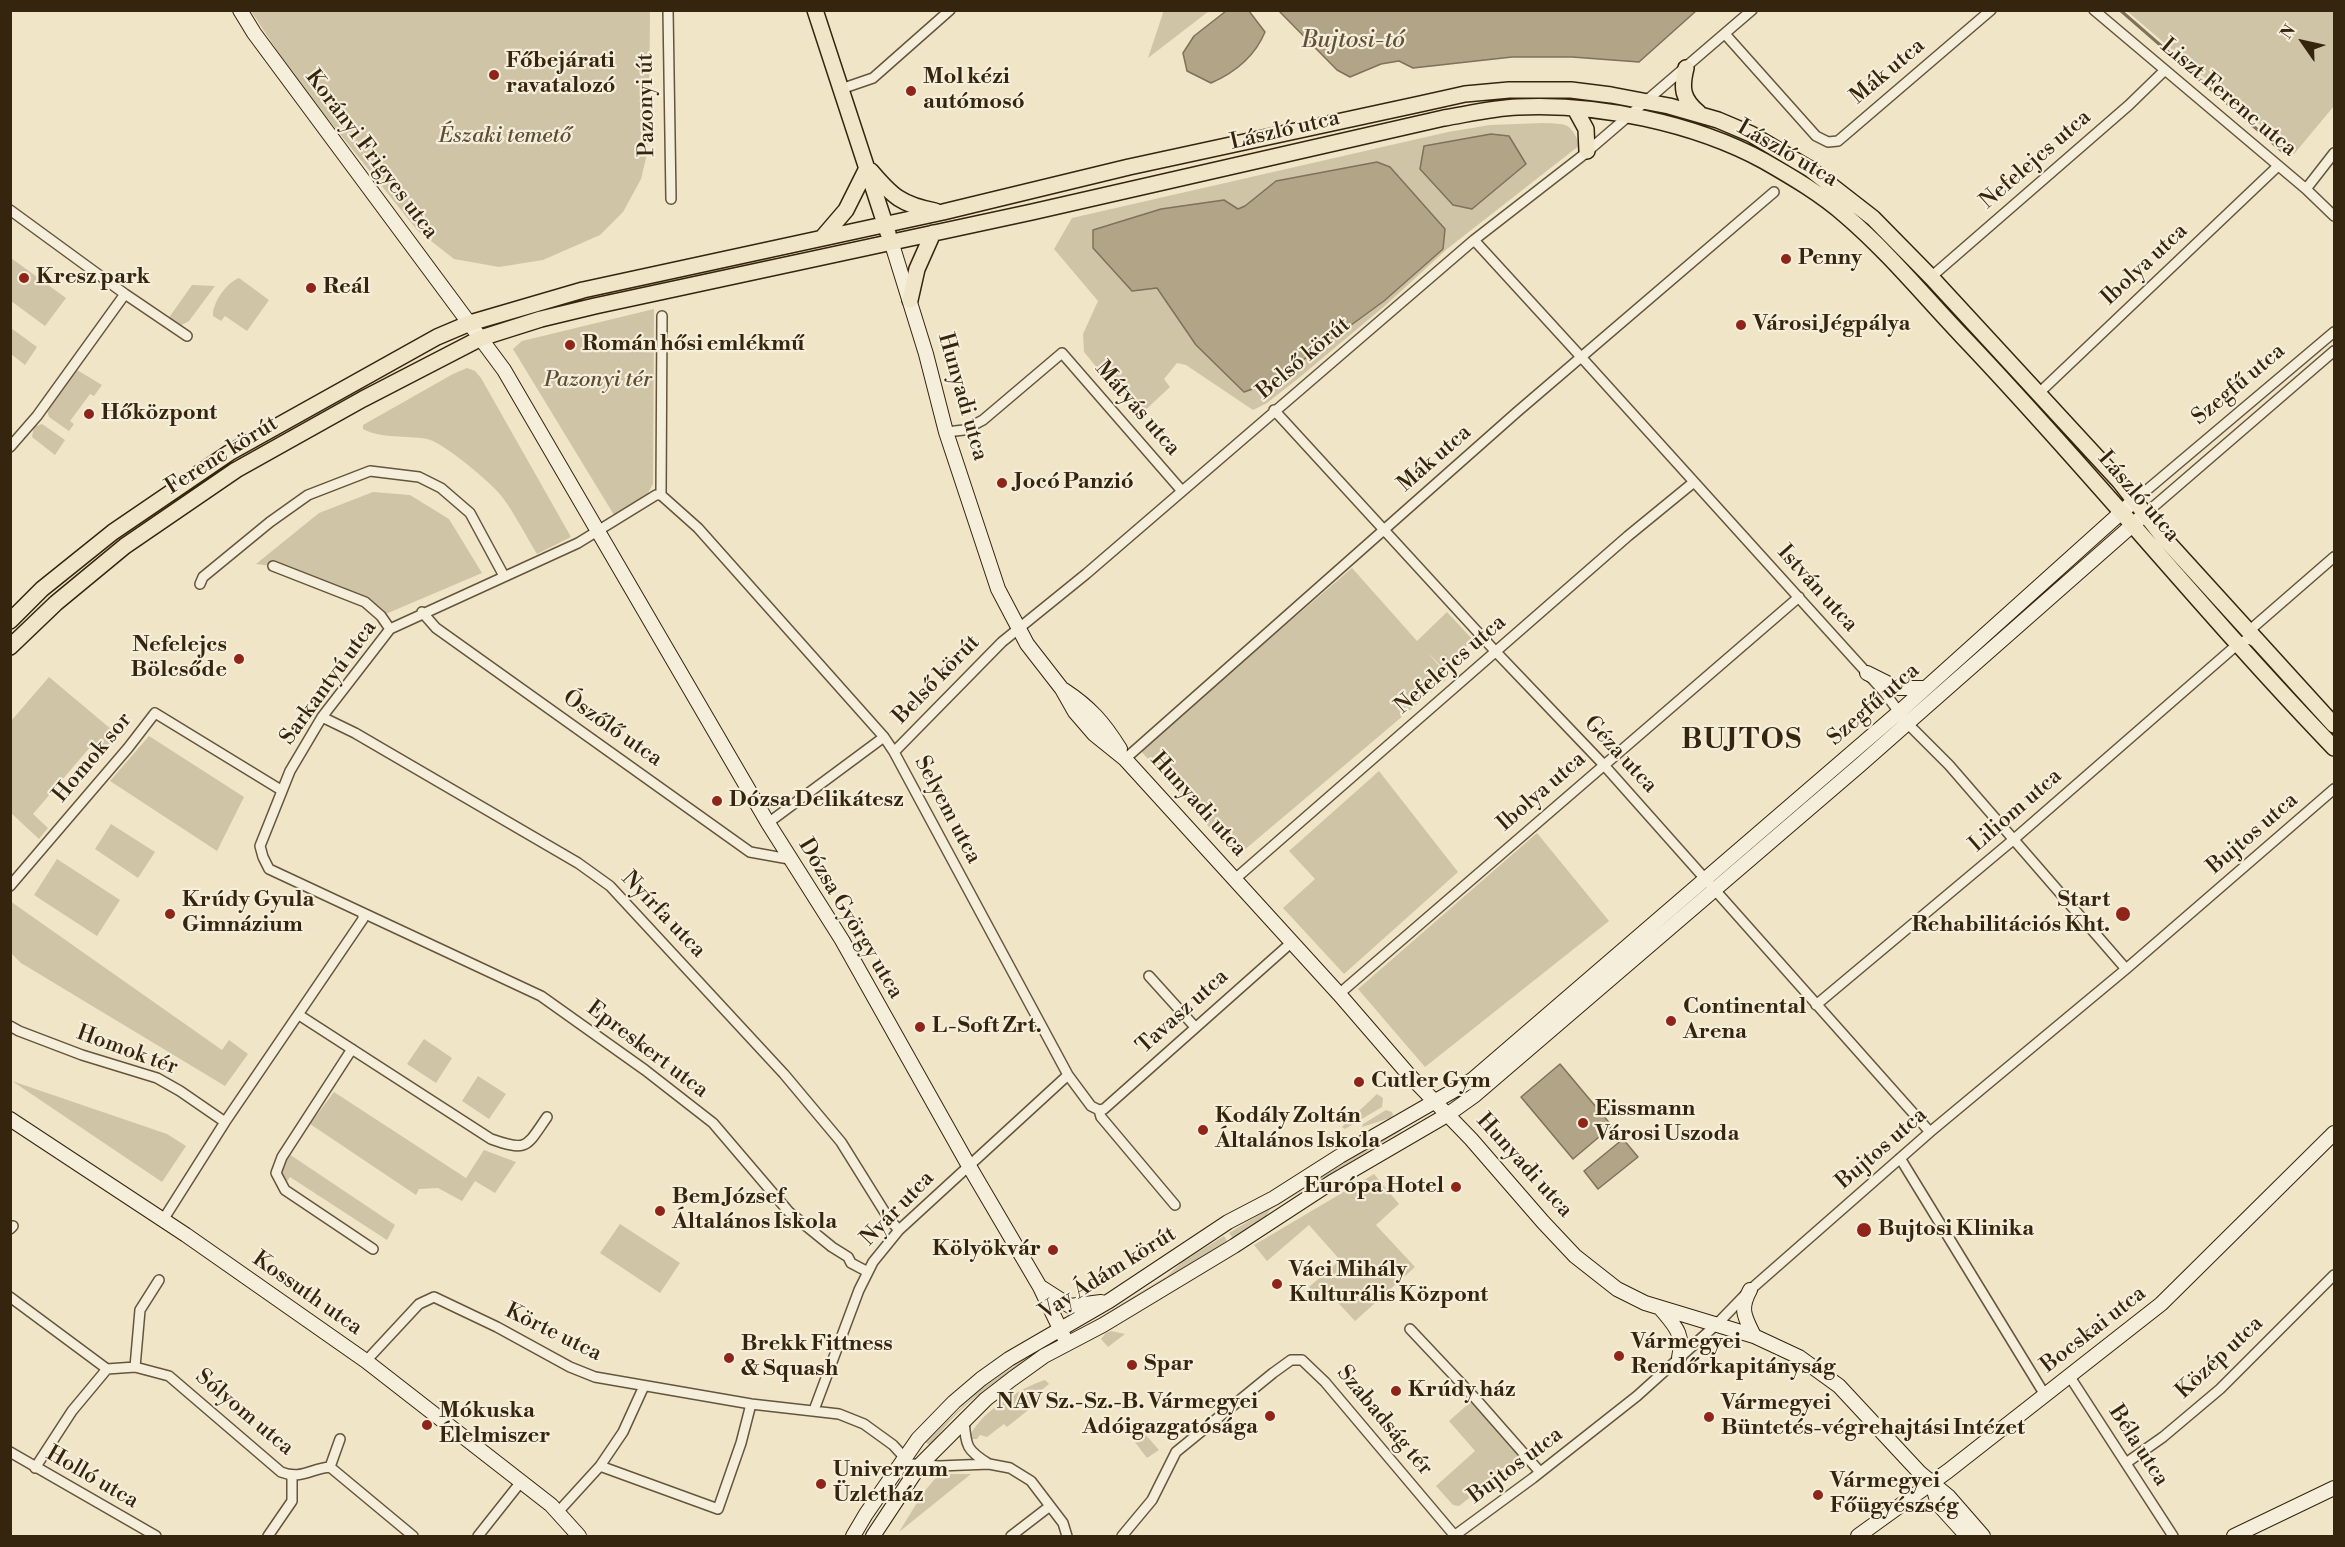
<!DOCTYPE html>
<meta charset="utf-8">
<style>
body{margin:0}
#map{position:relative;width:2345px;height:1547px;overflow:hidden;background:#f0e5c6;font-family:"Libre Bodoni",serif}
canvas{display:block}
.frame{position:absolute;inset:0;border:12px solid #36250e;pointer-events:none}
.north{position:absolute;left:2273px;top:12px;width:60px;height:60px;-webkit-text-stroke:4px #f5eeda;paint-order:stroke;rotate:304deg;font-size:16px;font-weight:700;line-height:24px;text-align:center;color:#36250e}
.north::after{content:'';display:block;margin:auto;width:21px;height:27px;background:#36250e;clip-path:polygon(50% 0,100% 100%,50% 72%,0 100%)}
</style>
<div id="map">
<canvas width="2345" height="1547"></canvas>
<div class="frame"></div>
<div class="north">N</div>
</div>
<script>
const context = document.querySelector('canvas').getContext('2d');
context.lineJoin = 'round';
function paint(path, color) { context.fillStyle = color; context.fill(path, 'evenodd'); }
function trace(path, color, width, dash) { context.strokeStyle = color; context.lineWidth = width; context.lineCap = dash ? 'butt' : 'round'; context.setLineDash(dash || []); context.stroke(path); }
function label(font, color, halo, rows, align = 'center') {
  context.font = font + ' "Libre Bodoni",serif'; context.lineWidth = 4.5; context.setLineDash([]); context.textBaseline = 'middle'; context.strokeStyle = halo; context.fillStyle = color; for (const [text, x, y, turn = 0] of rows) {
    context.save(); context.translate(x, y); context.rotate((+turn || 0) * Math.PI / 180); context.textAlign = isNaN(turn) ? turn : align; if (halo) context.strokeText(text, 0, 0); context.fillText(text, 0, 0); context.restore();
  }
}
const green = new Path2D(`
 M251,11H650L649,119L647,154L641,179L623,212L600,235L543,260L499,267L454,259L417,230L295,78Z
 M1162,11H1209L1148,58L1163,13Z
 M2127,11H2334V106L2294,154Z
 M1543,123C1567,124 1570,122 1580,145L1447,249L1387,304L1300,377L1267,403L1253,410L1186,365L1177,363L1164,379L1170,387L1141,414L1116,386L1103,375L1084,352L1083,334L1098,301L1054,249L1072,218L1448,132L1490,125Z
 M774,257L754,266L566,308L599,294Z
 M11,258L66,298L45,326L11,301Z
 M239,278L269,300L247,331L225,316L221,321L213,316C212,303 227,282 239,278Z
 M192,285L215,286L189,321L180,326L168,319Z
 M654,309L653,484L647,495L614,515L513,349L522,341Z
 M11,328L37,347L25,365L11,354Z
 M467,368L475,371L481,378L571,537L537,554C526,536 516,516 503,498C493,484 443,442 427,439C406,435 382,439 363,429V425L453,374Z
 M77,370L102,385L94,396L90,394L70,421L74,424L69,431L49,417L47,410Z
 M42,424L65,440L55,455L32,437L34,427Z
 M373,492L410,495L449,519L482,573L381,616L365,602L273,566L256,564L319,513Z
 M1352,568L1417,641L1447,612L1473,640L1443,668L1427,652L1449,677L1236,857L1140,750Z
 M49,677L118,735L102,756L91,746L33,814L48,828L39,839L11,813V721Z
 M149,736L244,797L217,851L110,781Z
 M1379,771L1458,872L1344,974L1283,908L1315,879L1289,851Z
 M111,824L155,852L138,878L95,849Z
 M1537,833L1609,921L1425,1067L1358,989Z
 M57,859L120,900L97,936L34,895Z
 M10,901L222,1050L229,1040L248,1054L225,1086L21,963L11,953Z
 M424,1039L452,1058L436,1083L407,1064Z
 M478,1076L506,1094L489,1119L462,1101Z
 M12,1081L167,1134L186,1146L162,1182Z
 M334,1092L466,1178L484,1150L516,1162L495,1193L475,1181L462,1201L438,1188L419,1189L416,1195L310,1124Z
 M1377,1094L1383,1098L1382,1107L1345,1129L1342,1127Z
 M1386,1110L1392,1112L1393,1115L1390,1118L1362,1127L1363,1124Z
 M1401,1129V1131L1270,1210L1264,1219L1233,1238L1229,1233Z
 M289,1154L395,1225L387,1240L290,1177L285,1184L280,1176L281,1167Z
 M1374,1174L1399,1204L1376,1225L1415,1267L1355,1321L1329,1293L1320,1299L1309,1287L1340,1260L1309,1225L1267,1261L1254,1245Z
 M620,1224L680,1263L660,1293L600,1253Z
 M1224,1236L1227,1241L1085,1328V1326L1167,1276L1182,1262Z
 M1111,1331L1125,1334L1108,1347L1101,1339L1106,1333Z
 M1042,1347L1044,1349C1003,1376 958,1403 931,1446L925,1442L981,1389Z
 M1045,1380L1049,1384L1038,1393L1042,1399L1007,1427L1004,1424L987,1437L980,1435L977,1439H969C977,1414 1020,1388 1045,1380Z
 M1475,1398L1525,1454L1459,1506L1453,1505L1436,1486L1475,1451L1449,1421Z
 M1144,1433L1159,1450L1147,1458L1134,1441Z
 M939,1474H971L899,1532L923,1493Z`);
const water = new Path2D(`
 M1226,11H1249L1265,32C1255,56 1234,73 1211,83L1187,71L1183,53L1194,36Z
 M1279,11H1696L1639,62L1572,57H1512L1413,68L1399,61L1381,64L1350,77L1337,70Z
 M1491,134L1509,136L1526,164L1472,209L1453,205L1420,169L1424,146Z
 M1377,162L1390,167L1445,229L1443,249L1384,301L1273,382L1244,392L1196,345L1157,288L1132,291L1093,248V230L1161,209L1224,200L1238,209L1245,206L1276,181Z
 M1560,1064L1612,1126L1573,1159L1521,1097Z
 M1623,1139L1638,1157L1598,1189L1584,1171Z`);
const stream = new Path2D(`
 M2120,10L2282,151`);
const street = new Path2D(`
 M668,10L671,199
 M2094,10L2306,189L2334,216
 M1725,34L1816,136L1828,142L1838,141L1991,10
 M841,89L873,78L950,10
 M2306,189L2334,153
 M10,210L125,294L187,336
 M1474,240L1582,358L1885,693L1907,723L1949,765L2126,969
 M1931,277L2129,105L2165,70
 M2039,393L2278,166
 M1274,410L1496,652L1603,764L1930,1132
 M946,432L964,430L983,420L1062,353L1182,491
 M10,447L37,416L125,294
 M661,495H656L578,543L390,629L322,717L290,771L260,846L263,857L269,869L541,996L645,1070L713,1123L789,1212L832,1247L848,1257L851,1263L868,1272
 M661,495L698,528L884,737L894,752L1068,1075L1091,1106L1099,1110L1101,1117L1175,1205
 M661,495L662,316
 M2135,500L2334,332
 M2145,514L2334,351
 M273,566L365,602L381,616L390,629
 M200,584L203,577L270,522L308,495L370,471L419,477L441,488L470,513L504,576
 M422,612L436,628L750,852L789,859
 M2250,630L2334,557
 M322,717L355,733L578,863L610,886L784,1074L841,1142L889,1219L899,1230
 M894,752L1002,642L1086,574L1474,240L1582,156L1752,10
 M1125,759L1517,412L1774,192
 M768,823L884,737
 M1235,879L1628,536L1694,482
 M10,886L128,748L155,713L281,790
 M1149,976L1195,1027
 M1339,994L1799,597
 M1816,1005L2013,840L2239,643L2249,639L2257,643
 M299,1015L491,1139C528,1152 526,1147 547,1117
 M10,1026L19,1031L82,1055L157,1078L180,1091L225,1122
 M352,1049L282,1157L276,1173L285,1190L373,1249
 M1099,1110L1104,1109L1292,942
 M1900,1158L2045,1395
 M163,1220L225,1122L363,919V914
 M10,1229L13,1226
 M10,1297L107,1369L135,1367L169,1376L281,1472C301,1480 310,1469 330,1467L413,1536
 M1410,1329L1475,1398L1540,1472
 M366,1361L419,1304L434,1297L497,1327L570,1367L595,1377L751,1404L839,1414L864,1424L893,1445L904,1457
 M135,1367L140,1310L159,1280
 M2070,1377L2173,1536
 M814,1410L859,1290L873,1262L899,1230L1068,1075
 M964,1420C966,1446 966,1450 989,1464
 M10,1452L156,1536
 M2126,1463L2163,1437L2220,1389L2334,1275
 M600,1466L718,1509L741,1443L751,1404
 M330,1467L340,1439
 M898,1467L912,1464L939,1466L989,1464L1010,1468L1031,1481L1063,1523L1067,1536
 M35,1468L72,1411L107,1369
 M558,1512L600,1466L623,1432L644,1386
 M268,1536L292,1501V1476
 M478,1536L520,1483
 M1011,1536L1050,1506
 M1122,1536L1152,1500L1176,1452L1273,1373L1291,1360H1302L1325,1382L1455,1536
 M1454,1536L1533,1478L1637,1396L1717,1324L1750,1290L1930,1132L2126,969L2334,789`);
const secondary = new Path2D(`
 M240,10L254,33L504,370L768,823L842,940L969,1166L1040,1287L1064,1337
 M891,241L926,354L946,432L998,589L1027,644L1062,689L1075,712L1094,734L1125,759L1339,994L1409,1075L1471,1139L1543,1222L1575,1256L1617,1289L1645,1303L1754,1336L1799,1357L1839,1386L1920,1473L1949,1497L1983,1536
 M1867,673L1897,688H1925
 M1064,690C1090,707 1104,723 1120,749
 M10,1119L186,1235L366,1361L551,1505L579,1536
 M1042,1288L1070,1306L1101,1302
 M1750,1290C1739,1310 1745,1317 1754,1336
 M1661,1309C1676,1327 1684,1334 1679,1358
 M1932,1483L1938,1504L1967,1536
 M853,1536L866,1514L918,1439L954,1402L981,1379L1009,1359L1109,1301L1228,1222L1274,1198L1340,1156L1472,1080L1898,713L2135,500
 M873,1536L920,1465L986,1399L1012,1379L1044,1356L1103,1325L1234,1246L1332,1182L1447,1115L1475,1095L1860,765L2145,514
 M1858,1536L1948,1471L2161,1304L2334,1133
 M2234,1536L2334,1488`);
const primary = new Path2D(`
 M815,10L888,233
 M1686,68C1681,88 1682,99 1699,113
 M1575,109L1586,129L1587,151
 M871,171C892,196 902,205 935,211
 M822,238L846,210L867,168
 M910,300L917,269L933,233
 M10,621L42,589L113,532L229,453L437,337L470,323L583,290L943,212L1129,167L1420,104L1465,94L1509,90H1571L1611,95L1669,106L1718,120L1751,134L1810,169L1873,218L1931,277L2120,482L2164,538L2334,725
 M10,647L56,603L125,546L236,470L363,399L481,338L541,319L595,306L1032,212L1444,118C1468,114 1493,108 1518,107C1597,103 1694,123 1764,161C1792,177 1821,194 1846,216C1888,252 1924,296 1962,336C2090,470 2206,615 2334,748`);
const markers = [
 [494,75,6,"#8f2418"],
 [911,91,6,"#8f2418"],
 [1786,259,6,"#8f2418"],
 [24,278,6,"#8f2418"],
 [311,288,6,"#8f2418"],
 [1741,325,6,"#8f2418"],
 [570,345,6,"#8f2418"],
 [89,414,6,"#8f2418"],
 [1002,483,6,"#8f2418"],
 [239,659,6,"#8f2418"],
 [717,801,6,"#8f2418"],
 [170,914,6,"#8f2418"],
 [2123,914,8,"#8f2418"],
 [1671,1021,6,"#8f2418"],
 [920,1027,6,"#8f2418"],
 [1359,1082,6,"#8f2418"],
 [1583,1123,6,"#8f2418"],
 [1203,1130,6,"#8f2418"],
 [1456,1187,6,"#8f2418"],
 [660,1211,6,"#8f2418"],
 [1864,1230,8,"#8f2418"],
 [1053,1250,6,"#8f2418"],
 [1277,1284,6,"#8f2418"],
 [1619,1356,6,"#8f2418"],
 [729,1358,6,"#8f2418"],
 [1132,1365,6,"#8f2418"],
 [1396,1391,6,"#8f2418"],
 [1270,1416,6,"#8f2418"],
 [1709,1417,6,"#8f2418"],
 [427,1425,6,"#8f2418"],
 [821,1484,6,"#8f2418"],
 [1818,1495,6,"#8f2418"]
];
const poiNames = [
 ["Főbejárati",506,62],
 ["ravatalozó",506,87],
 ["Mol kézi",923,78],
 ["autómosó",923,103],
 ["Penny",1798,259],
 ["Kresz park",36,278],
 ["Reál",323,288],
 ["Városi Jégpálya",1753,325],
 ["Román hősi emlékmű",582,345],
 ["Hőközpont",101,414],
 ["Jocó Panzió",1014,483],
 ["Nefelejcs",227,646,"right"],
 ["Bölcsőde",227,671,"right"],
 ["Dózsa Delikátesz",729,801],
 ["Krúdy Gyula",182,901],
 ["Gimnázium",182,926],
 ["Start",2110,901,"right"],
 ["Rehabilitációs Kht.",2110,926,"right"],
 ["Continental",1683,1008],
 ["Arena",1683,1033],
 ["L-Soft Zrt.",932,1027],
 ["Cutler Gym",1371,1082],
 ["Eissmann",1595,1110],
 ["Városi Uszoda",1595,1135],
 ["Kodály Zoltán",1215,1117],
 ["Általános Iskola",1215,1142],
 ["Európa Hotel",1444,1187,"right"],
 ["Bem József",672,1198],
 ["Általános Iskola",672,1223],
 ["Bujtosi Klinika",1878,1230],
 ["Kölyökvár",1041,1250,"right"],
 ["Váci Mihály",1289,1271],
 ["Kulturális Központ",1289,1296],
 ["Vármegyei",1631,1343],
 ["Rendőrkapitányság",1631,1368],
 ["Brekk Fittness",741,1345],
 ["& Squash",741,1370],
 ["Spar",1144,1365],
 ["Krúdy ház",1408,1391],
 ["NAV Sz.-Sz.-B. Vármegyei",1258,1403,"right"],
 ["Adóigazgatósága",1258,1428,"right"],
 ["Vármegyei",1721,1404],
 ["Büntetés-végrehajtási Intézet",1721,1429],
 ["Mókuska",439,1412],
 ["Élelmiszer",439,1437],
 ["Univerzum",833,1471],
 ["Üzletház",833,1496],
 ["Vármegyei",1830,1482],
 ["Főügyészség",1830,1507]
];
const streetNames = [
 ["Mák utca",1888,72,-40],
 ["Liszt Ferenc utca",2228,98,40],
 ["Pazonyi út",647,105,-91],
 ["László utca",1285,131,-13],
 ["László utca",1787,154,30],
 ["Korányi Frigyes utca",371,155,53],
 ["Nefelejcs utca",2036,160,-41],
 ["Ibolya utca",2145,265,-43],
 ["Belső körút",1304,359,-40],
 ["Szegfű utca",2239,385,-40],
 ["Hunyadi utca",962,397,74],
 ["Mátyás utca",1137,409,49],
 ["Ferenc körút",222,456,-32],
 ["Mák utca",1435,459,-41],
 ["László utca",2138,497,49],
 ["István utca",1817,589,48],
 ["Nefelejcs utca",1451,665,-41],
 ["Belső körút",937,680,-46],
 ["Sarkantyú utca",329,683,-54],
 ["Szegfű utca",1874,705,-41],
 ["Ószőlő utca",612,729,35],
 ["Géza utca",1620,755,47],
 ["Homok sor",93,758,-50],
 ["Ibolya utca",1542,792,-41],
 ["Hunyadi utca",1198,805,48],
 ["Selyem utca",947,810,62],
 ["Liliom utca",2016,811,-41],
 ["Bujtos utca",2253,834,-41],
 ["Nyírfa utca",663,915,46],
 ["Dózsa György utca",850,919,59],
 ["Tavasz utca",1183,1012,-42],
 ["Epreskert utca",647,1050,37],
 ["Homok tér",127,1051,20],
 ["Bujtos utca",1882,1149,-41],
 ["Hunyadi utca",1524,1166,48],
 ["Nyár utca",898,1209,-46],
 ["Vay Ádám körút",1108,1274,-32],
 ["Kossuth utca",307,1294,35],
 ["Bocskai utca",2094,1330,-38],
 ["Körte utca",553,1333,26],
 ["Közép utca",2220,1358,-43],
 ["Sólyom utca",244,1413,40],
 ["Szabadság tér",1384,1421,50],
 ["Béla utca",2138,1446,57],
 ["Bujtos utca",1516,1466,-37],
 ["Holló utca",92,1478,30]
];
const parkNames = [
 ["Északi temető",505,137],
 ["Pazonyi tér",598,381]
];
const waterNames = [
 ["Bujtosi-tó",1353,41]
];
const districtNames = [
 ["BUJTOS",1742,741]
];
paint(green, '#d0c4a7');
paint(water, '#b1a487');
trace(water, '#807157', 1.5);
trace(stream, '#807157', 3);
trace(street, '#64553c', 12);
trace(secondary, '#36250e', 16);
trace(primary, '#36250e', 18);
trace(street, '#f5eeda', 9);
trace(secondary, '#f5eeda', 14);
trace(primary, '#f0e5c6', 15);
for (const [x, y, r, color] of markers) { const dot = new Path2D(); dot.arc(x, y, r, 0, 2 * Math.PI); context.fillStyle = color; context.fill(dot); trace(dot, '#f5eeda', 2); }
label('bold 22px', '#36250e', '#f5eeda', poiNames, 'left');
label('22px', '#36250e', '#f5eeda', streetNames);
label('italic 22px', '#5c4d34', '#f5eeda', parkNames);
label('italic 24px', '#615138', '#f5eeda', waterNames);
context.letterSpacing = '1.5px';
label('bold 28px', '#36250e', '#f5eeda', districtNames);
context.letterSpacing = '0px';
</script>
